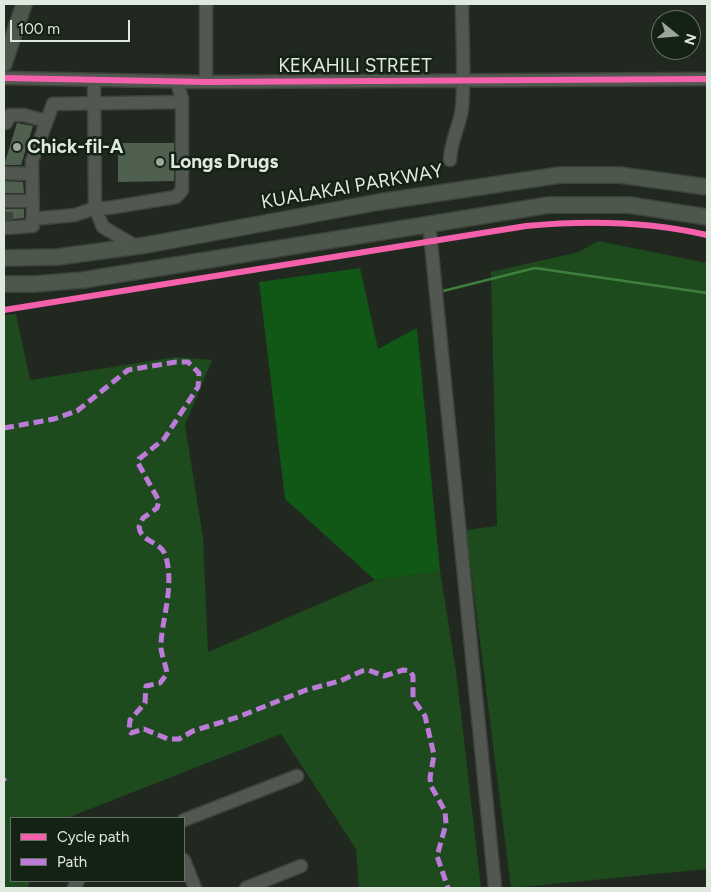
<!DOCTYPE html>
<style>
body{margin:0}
#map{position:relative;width:711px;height:892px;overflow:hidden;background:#212820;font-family:Figtree,sans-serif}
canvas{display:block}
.frame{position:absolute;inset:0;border:5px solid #e0e9e0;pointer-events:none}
.legend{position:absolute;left:10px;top:817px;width:175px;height:65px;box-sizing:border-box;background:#142214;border:1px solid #667266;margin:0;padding:6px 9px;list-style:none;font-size:15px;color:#e0e9e0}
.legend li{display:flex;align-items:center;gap:10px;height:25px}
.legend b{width:25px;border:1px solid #667266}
.north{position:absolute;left:651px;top:10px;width:50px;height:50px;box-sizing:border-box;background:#142214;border:1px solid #667266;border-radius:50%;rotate:107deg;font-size:14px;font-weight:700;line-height:20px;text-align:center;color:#e0e9e0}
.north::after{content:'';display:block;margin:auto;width:18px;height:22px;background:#9da59d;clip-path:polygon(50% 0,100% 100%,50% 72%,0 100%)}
.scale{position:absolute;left:10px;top:20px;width:120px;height:22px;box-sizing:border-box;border:2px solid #e0e9e0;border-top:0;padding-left:6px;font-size:15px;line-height:18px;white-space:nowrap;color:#e0e9e0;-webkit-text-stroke:4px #142214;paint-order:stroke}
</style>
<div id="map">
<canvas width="711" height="892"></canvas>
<div class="frame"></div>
<ul class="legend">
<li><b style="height:6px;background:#f560ab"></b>Cycle path</li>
<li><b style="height:6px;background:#bd7bd9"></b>Path</li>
</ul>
<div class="north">N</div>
<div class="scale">100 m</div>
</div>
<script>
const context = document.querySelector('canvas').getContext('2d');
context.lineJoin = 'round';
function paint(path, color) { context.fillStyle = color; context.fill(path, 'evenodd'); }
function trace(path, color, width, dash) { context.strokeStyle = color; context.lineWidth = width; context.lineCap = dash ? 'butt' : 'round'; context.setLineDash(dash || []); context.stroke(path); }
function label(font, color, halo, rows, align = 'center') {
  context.font = font + ' Figtree,sans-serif'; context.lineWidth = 5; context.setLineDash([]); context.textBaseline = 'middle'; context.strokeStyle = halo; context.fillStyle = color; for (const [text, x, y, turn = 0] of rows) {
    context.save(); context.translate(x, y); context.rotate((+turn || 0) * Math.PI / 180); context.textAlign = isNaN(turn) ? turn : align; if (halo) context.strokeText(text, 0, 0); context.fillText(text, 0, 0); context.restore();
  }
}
const green = new Path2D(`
 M598,241L707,263V869L511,888L466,530L497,526L491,272L579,252Z
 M16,314L30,380L176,357L212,360L185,425L203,538L208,652L375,580L440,571L456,671L481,888H359L356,849L281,734L67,818H11V881H30L27,888H4V315Z`);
const forest = new Path2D(`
 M360,268L378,349L417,328L440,571L375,580L285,499L259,282Z`);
const stream = new Path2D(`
 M443,291L535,268L707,293`);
const building = new Path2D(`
 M17,123L33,126L21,165H4Z
 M118,143H174V181L118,182Z
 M4,181L23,182L24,193H4Z
 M4,209H24V218L4,220Z`);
const minorTunnel = new Path2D(`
 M7,224V206`);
const minor = new Path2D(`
 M206,4V82
 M4,78L206,82L707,79
 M94,80L95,208H108L176,197L182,190V99L177,82
 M6,123L10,115H24L46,121
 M450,160C450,142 460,126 462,108C465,73 462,38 462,4
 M4,173L32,174
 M4,201H32
 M32,219L75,215L95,208L103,227L135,246
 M429,223L495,888
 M4,228L33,226L32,161L53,104L182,102
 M184,820L297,776
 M184,860L195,888
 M74,888L78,881
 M246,888L301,866`);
const major = new Path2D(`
 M4,64L24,4
 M4,258L57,257L146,245L379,202L560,175H620L707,187
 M4,284H34L83,280L549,205H629L707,217`);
const quiet = new Path2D(`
 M4,428L54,419L77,411L128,370L176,362H188L199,373L198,387L164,439L139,459L138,463L159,501L157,508L143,518L139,527C141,543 162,541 166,557C174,586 163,615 161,643C160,654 166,663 167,674L160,683L146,686L145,703L130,720L129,731L131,733L144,729L168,739H179L193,731L238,717L306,690L340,681L362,671L368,670L384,676L403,670L410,671L413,676V699L425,716L434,755L430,778L431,786L445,811L446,824L437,856L448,888
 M4,778V781`);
const cycleway = new Path2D(`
 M4,78L206,82L707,79
 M4,310L526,226C588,220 647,221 707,235`);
const markers = [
 [17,147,5,"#9da59d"],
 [160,162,5,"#9da59d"]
];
const streetNames = [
 ["KEKAHILI STREET",355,66],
 ["KUALAKAI PARKWAY",352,187,-10]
];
const poiNames = [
 ["Chick-fil-A",27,147],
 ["Longs Drugs",170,162]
];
paint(green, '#1e4b1e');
paint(forest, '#115817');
trace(stream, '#3d803d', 2.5);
paint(building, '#4f604e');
trace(minorTunnel, '#3e453d', 12, [12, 6]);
trace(minor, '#3e443d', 15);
trace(major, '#3e443d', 18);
trace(minor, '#525751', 12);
trace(major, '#4c584b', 15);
trace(quiet, '#bd7bd9', 5, [10, 5]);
trace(cycleway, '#f560ab', 6);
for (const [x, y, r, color] of markers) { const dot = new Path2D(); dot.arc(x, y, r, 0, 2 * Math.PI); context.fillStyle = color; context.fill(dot); trace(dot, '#142214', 2); }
label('19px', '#e0e9e0', '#142214', streetNames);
label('bold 19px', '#e0e9e0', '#142214', poiNames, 'left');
</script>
